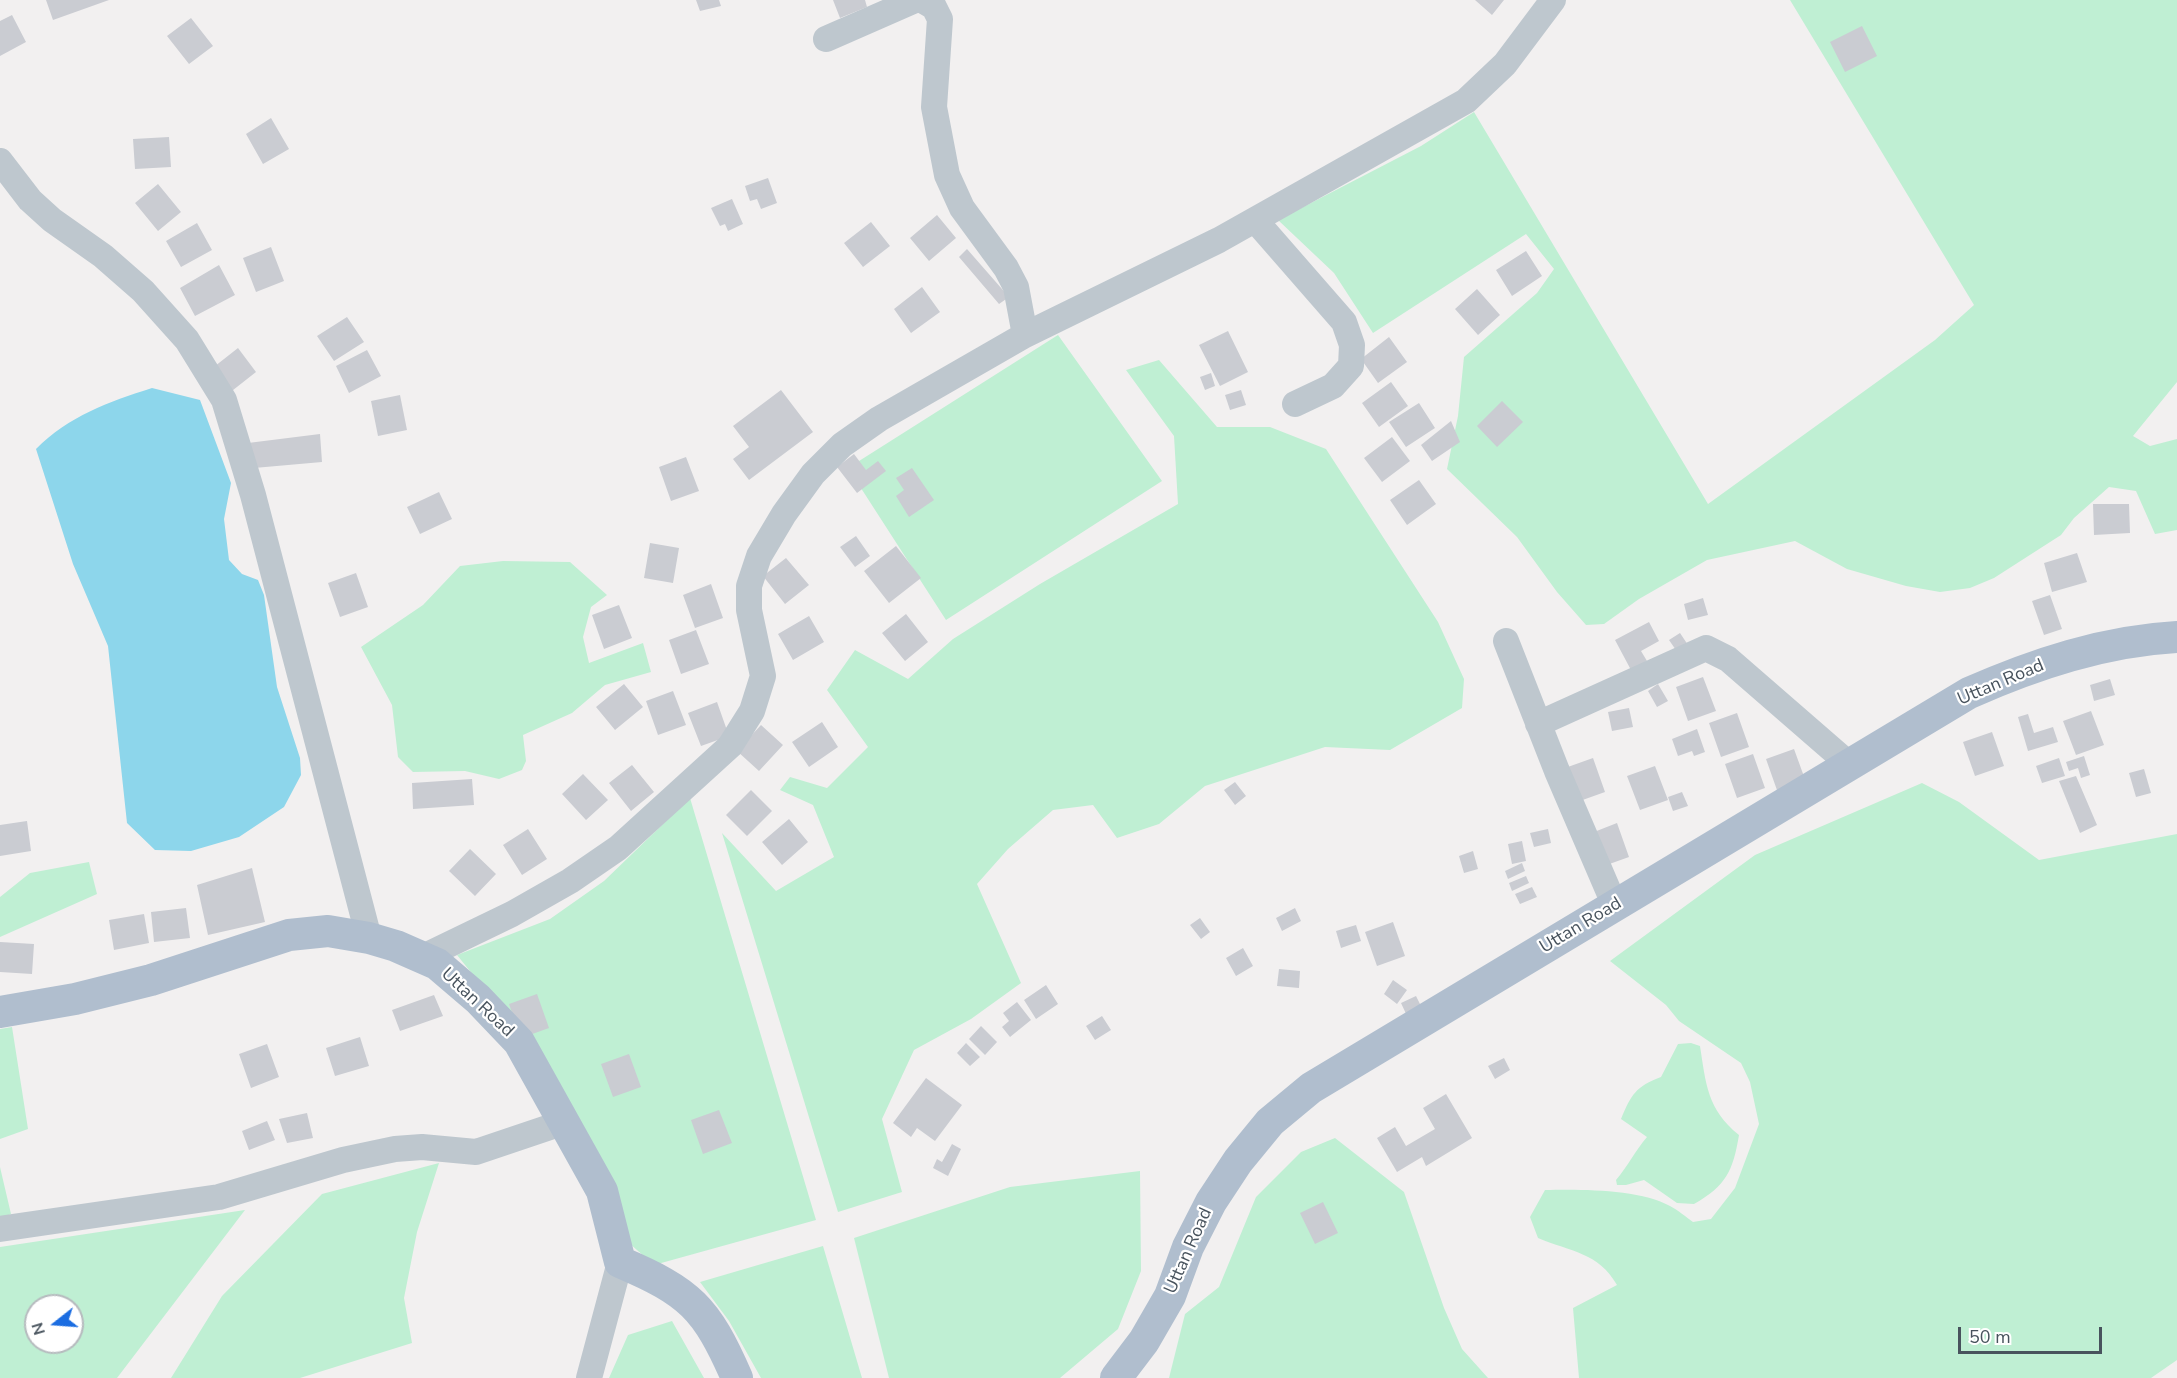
<!DOCTYPE html>
<style>
body{margin:0}
#map{position:relative;width:2177px;height:1378px;overflow:hidden;background:#f2f0f0;font-family:"Nunito Sans",sans-serif}
canvas{display:block}
.north{position:absolute;left:24px;top:1294px;width:60px;height:60px;box-sizing:border-box;background:#fff;border:2px solid #b6babe;border-radius:50%;rotate:253deg;font-size:16px;font-weight:700;line-height:24px;text-align:center;color:#48535d}
.north::after{content:'';display:block;margin:auto;width:21px;height:27px;background:#1b6de1;clip-path:polygon(50% 0,100% 100%,50% 72%,0 100%)}
.scale{position:absolute;left:1958px;top:1327px;width:144px;height:27px;box-sizing:border-box;border:3px solid #48535d;border-top:0;padding-left:8px;font-size:18px;line-height:21px;white-space:nowrap;color:#48535d;-webkit-text-stroke:4px #fff;paint-order:stroke}
</style>
<div id="map">
<canvas width="2177" height="1378"></canvas>
<div class="north">N</div>
<div class="scale">50 m</div>
</div>
<script>
const context = document.querySelector('canvas').getContext('2d');
context.lineJoin = 'round';
function paint(path, color) { context.fillStyle = color; context.fill(path, 'evenodd'); }
function trace(path, color, width, dash) { context.strokeStyle = color; context.lineWidth = width; context.lineCap = dash ? 'butt' : 'round'; context.setLineDash(dash || []); context.stroke(path); }
function label(font, color, halo, rows, align = 'center') {
  context.font = font + ' "Nunito Sans",sans-serif'; context.lineWidth = 4.5; context.setLineDash([]); context.textBaseline = 'middle'; context.strokeStyle = halo; context.fillStyle = color; for (const [text, x, y, turn = 0] of rows) {
    context.save(); context.translate(x, y); context.rotate((+turn || 0) * Math.PI / 180); context.textAlign = isNaN(turn) ? turn : align; if (halo) context.strokeText(text, 0, 0); context.fillText(text, 0, 0); context.restore();
  }
}
const green = new Path2D(`
 M1790,0H2177V382L2133,436L2150,446L2177,439V530L2155,534L2136,491L2109,487L2074,518L2061,535L1994,578L1970,588L1940,592L1906,586L1847,569L1795,541L1707,560L1639,599L1604,624L1586,625L1557,592L1517,537L1447,469L1458,416L1464,357L1537,293L1554,269L1526,234L1373,333L1334,273L1278,220L1421,146L1474,112L1708,504L1935,340L1974,305Z
 M1058,335L1162,481L946,620L848,468Z
 M1159,360L1217,427H1270L1326,449L1438,622L1464,679L1462,708L1390,750L1325,747L1205,786L1159,824L1117,838L1093,805L1053,810L1008,849L977,884L1021,983L971,1019L914,1050L882,1119L902,1192L838,1212L722,833L776,891L834,857L813,805L780,790L790,777L827,788L868,747L827,690L855,650L908,679L953,639L1040,584L1178,504L1174,436L1126,370Z
 M503,561L570,562L607,595L591,607L583,637L589,663L643,643L651,672L605,685L572,713L523,735L526,761L522,770L499,779L465,771L413,772L398,757L392,705L361,647L423,605L460,566Z
 M1922,783L1959,802L2039,860L2177,834V1360L2151,1378H1579L1573,1308L1617,1285C1598,1252 1571,1252 1538,1238L1530,1217L1545,1190C1579,1189 1641,1189 1670,1206C1678,1210 1686,1217 1693,1222L1711,1219L1735,1188L1759,1124L1750,1082L1741,1063L1679,1021L1666,1005L1610,961L1755,855Z
 M690,798L816,1220L654,1265L629,1243L545,1064L457,955L550,919L604,881Z
 M89,862L97,894L0,937V897L30,873Z
 M12,1027L28,1129L0,1139V1029Z
 M1691,1043L1700,1046C1706,1084 1707,1109 1739,1135C1733,1171 1726,1186 1694,1204L1677,1203L1644,1180L1626,1185H1617L1616,1180C1628,1166 1635,1151 1647,1137L1621,1119C1631,1095 1636,1086 1661,1077L1678,1044Z
 M1335,1138L1404,1192L1444,1308L1462,1349L1488,1378H1169L1185,1314L1219,1287L1256,1197L1301,1152Z
 M439,1163L417,1232L404,1298L412,1343L300,1378H171L222,1296L322,1194Z
 M0,1167L11,1214L0,1219Z
 M1140,1171L1141,1271L1118,1329L1060,1378H889L854,1238L1010,1187Z
 M245,1210L117,1378H0V1247ZM36,1306H72V1342H36Z
 M823,1246L862,1378H761L729,1321L700,1282Z
 M672,1321L704,1378H609L628,1335Z`);
const water = new Path2D(`
 M152,388L200,400L231,483L224,519L229,560L242,574L258,580L264,595L277,687L300,758L301,775L284,807L239,837L191,851L155,850L127,823L108,646L73,564L36,449C69,416 108,402 152,388Z`);
const building = new Path2D(`
 M46,0H109L53,20Z
 M696,0H719L721,6L700,11Z
 M833,0H865L867,7L840,18Z
 M1475,0H1504L1492,15Z
 M12,15L26,42L0,56V21Z
 M191,18L213,46L189,64L167,36Z
 M1862,26L1877,56L1845,72L1830,42Z
 M271,118L289,149L263,164L246,134Z
 M169,137L171,167L135,169L133,139Z
 M768,178L777,203L761,209L757,199L750,201L745,186Z
 M158,184L181,212L158,231L135,203Z
 M732,199L743,224L728,231L725,224L720,226L711,208Z
 M937,215L956,238L929,261L910,238Z
 M871,222L890,246L863,267L844,243Z
 M197,223L212,250L181,267L166,241Z
 M271,247L284,281L256,292L243,258Z
 M967,249L1009,297L999,304L959,257Z
 M1526,251L1542,276L1512,296L1496,270Z
 M219,265L235,295L195,316L180,288Z
 M922,287L940,312L911,333L894,309Z
 M1477,289L1500,315L1478,335L1455,309Z
 M347,317L364,342L334,361L317,336Z
 M1228,331L1248,372L1220,386L1199,345Z
 M1389,337L1407,362L1378,383L1361,359Z
 M238,348L256,372L228,394L210,370Z
 M367,350L381,376L349,393L336,366Z
 M1211,373L1215,386L1205,390L1200,377Z
 M1391,382L1408,406L1379,427L1362,403Z
 M781,390L813,432L749,480L733,459L749,447L733,426Z
 M1241,390L1246,405L1230,410L1225,395Z
 M400,395L407,430L378,436L371,401Z
 M1502,401L1523,422L1497,447L1477,426Z
 M1419,403L1435,428L1406,447L1389,422Z
 M1451,421L1460,442L1432,461L1421,445Z
 M320,434L322,462L254,468L248,443Z
 M1392,437L1410,461L1382,482L1364,458Z
 M854,454L866,470L878,461L886,471L857,493L837,467Z
 M686,457L699,491L671,501L659,467Z
 M912,468L934,500L909,517L896,496L904,490L896,478Z
 M1419,480L1436,504L1407,525L1390,500Z
 M439,492L452,519L420,534L407,507Z
 M2093,504H2129L2130,533L2094,535Z
 M856,536L870,556L855,567L840,547Z
 M650,543L679,548L673,583L644,578Z
 M896,546L921,578L889,603L864,571Z
 M2077,553L2087,582L2052,592L2044,563Z
 M786,558L809,585L785,604L763,576Z
 M356,573L368,607L340,617L328,583Z
 M711,584L723,618L695,628L683,595Z
 M2050,595L2062,629L2044,635L2032,601Z
 M1703,598L1708,615L1688,620L1684,604Z
 M619,605L632,638L604,649L592,615Z
 M906,614L928,642L905,661L882,633Z
 M809,616L824,642L793,660L778,634Z
 M1649,622L1659,641L1641,651L1647,661L1631,670L1615,640Z
 M696,630L709,664L681,674L669,640Z
 M1680,633L1690,648L1680,656L1669,640Z
 M1703,677L1716,711L1688,721L1676,687Z
 M2110,679L2115,695L2094,701L2090,685Z
 M624,684L643,707L615,730L596,707Z
 M1658,684L1668,701L1657,707L1648,691Z
 M673,691L686,725L658,735L646,701Z
 M717,702L729,736L701,746L688,713Z
 M1629,708L1633,727L1612,731L1608,712Z
 M2091,711L2104,745L2076,755L2063,721Z
 M1737,713L1749,747L1721,757L1709,723Z
 M2028,714L2034,733L2053,727L2058,742L2028,751L2018,717Z
 M822,722L838,747L809,767L792,742Z
 M761,725L783,745L759,771L737,751Z
 M1697,729L1705,752L1694,756L1692,751L1678,756L1672,739Z
 M1992,732L2004,766L1975,776L1963,742Z
 M1794,749L1806,782L1778,793L1766,759Z
 M1753,754L1765,788L1737,798L1725,764Z
 M2084,756L2090,775L2081,778L2078,768L2069,771L2066,762Z
 M1593,758L1605,792L1577,802L1565,768Z
 M2059,758L2065,776L2042,783L2036,766Z
 M632,765L654,792L631,811L609,783Z
 M1655,766L1668,800L1640,810L1627,776Z
 M2144,769L2151,793L2136,797L2129,773Z
 M583,774L608,800L586,820L562,794Z
 M2076,776L2097,825L2080,833L2059,781Z
 M472,779L474,805L413,809L412,783Z
 M1235,782L1246,796L1235,805L1224,790Z
 M751,790L772,811L747,836L726,815Z
 M1682,792L1688,806L1673,811L1668,797Z
 M789,819L808,842L782,865L762,842Z
 M27,821L31,851L0,856V825Z
 M1617,823L1629,857L1601,867L1589,834Z
 M528,829L547,859L522,875L503,845Z
 M1548,829L1551,843L1534,847L1530,833Z
 M1522,841L1526,861L1512,864L1508,844Z
 M470,849L496,874L475,896L449,871Z
 M1473,851L1478,869L1464,873L1459,856Z
 M1522,863L1525,871L1508,879L1505,871Z
 M252,868L265,922L208,935L197,885Z
 M1526,876L1529,883L1512,891L1509,883Z
 M1532,887L1537,897L1520,904L1515,894Z
 M186,908L190,938L154,942L151,912Z
 M1295,908L1301,921L1282,931L1276,918Z
 M144,914L149,943L114,950L109,920Z
 M1200,918L1210,932L1201,939L1190,925Z
 M1393,922L1405,956L1377,966L1365,932Z
 M1356,925L1361,941L1341,948L1336,931Z
 M0,942L34,944L32,974L0,972Z
 M1243,948L1253,966L1236,976L1226,958Z
 M1279,969L1300,971L1299,988L1277,986Z
 M1393,980L1407,990L1397,1004L1384,994Z
 M1046,985L1058,1004L1036,1019L1024,1000Z
 M537,994L549,1028L521,1038L509,1004Z
 M434,995L443,1016L400,1031L392,1010Z
 M1416,996L1423,1010L1408,1018L1401,1003Z
 M1017,1002L1031,1020L1010,1037L1002,1027L1009,1021L1003,1013Z
 M1102,1016L1111,1030L1095,1040L1086,1026Z
 M981,1026L997,1042L985,1055L969,1039Z
 M360,1037L369,1066L335,1076L326,1048Z
 M966,1043L980,1057L970,1066L957,1053Z
 M267,1044L279,1077L251,1088L239,1054Z
 M629,1054L641,1087L613,1097L601,1064Z
 M1504,1058L1510,1070L1495,1079L1488,1066Z
 M926,1078L962,1105L935,1141L917,1128L911,1137L893,1123Z
 M1446,1094L1472,1138L1426,1166L1422,1157L1397,1172L1377,1138L1395,1127L1406,1146L1435,1129L1423,1108Z
 M719,1110L732,1143L703,1154L691,1120Z
 M307,1113L313,1138L287,1143L279,1119Z
 M267,1121L275,1140L249,1150L242,1131Z
 M952,1144L961,1149L948,1176L933,1168L937,1159L942,1162Z
 M1323,1202L1338,1233L1315,1244L1300,1213Z`);
const minor = new Path2D(`
 M922,0L934,7L940,19L934,107L947,175L962,208L1006,268L1016,287L1025,335L1219,240L1466,101L1505,64L1553,0
 M826,39L915,0
 M0,161L30,200L52,220L103,256L143,291L187,340L224,400L253,495L369,938
 M1255,220L1344,322L1352,345L1351,366L1333,386L1295,404
 M1506,641L1557,771L1615,906
 M1538,724L1706,648L1728,659L1850,765
 M421,958L512,914L570,881L618,848L730,746L752,711L763,676L749,610V586L759,556L784,514L813,474L842,445L879,419L1025,335
 M0,1229L219,1197L343,1160L395,1149L422,1147L476,1152L562,1123
 M589,1378L620,1262`);
const major = new Path2D(`
 M0,1012L75,999L151,980L289,935L328,931L369,938L396,946L437,964L478,999L519,1042L602,1191L620,1262C690,1292 706,1307 737,1378
 M1116,1378L1144,1341L1170,1296L1188,1247L1211,1202L1238,1161L1270,1122L1311,1088L1969,693C2035,664 2104,641 2177,637`);
const streetNames = [
 ["Uttan Road",2001,683,-23],
 ["Uttan Road",1581,926,-31],
 ["Uttan Road",477,1003,43],
 ["Uttan Road",1189,1251,-66]
];
paint(green, '#bfefd3');
paint(water, '#8dd6eb');
paint(building, '#caccd2');
trace(minor, '#bec7ce', 26);
trace(major, '#b0bece', 32);
label('18px', '#48535d', '#fff', streetNames);
</script>
